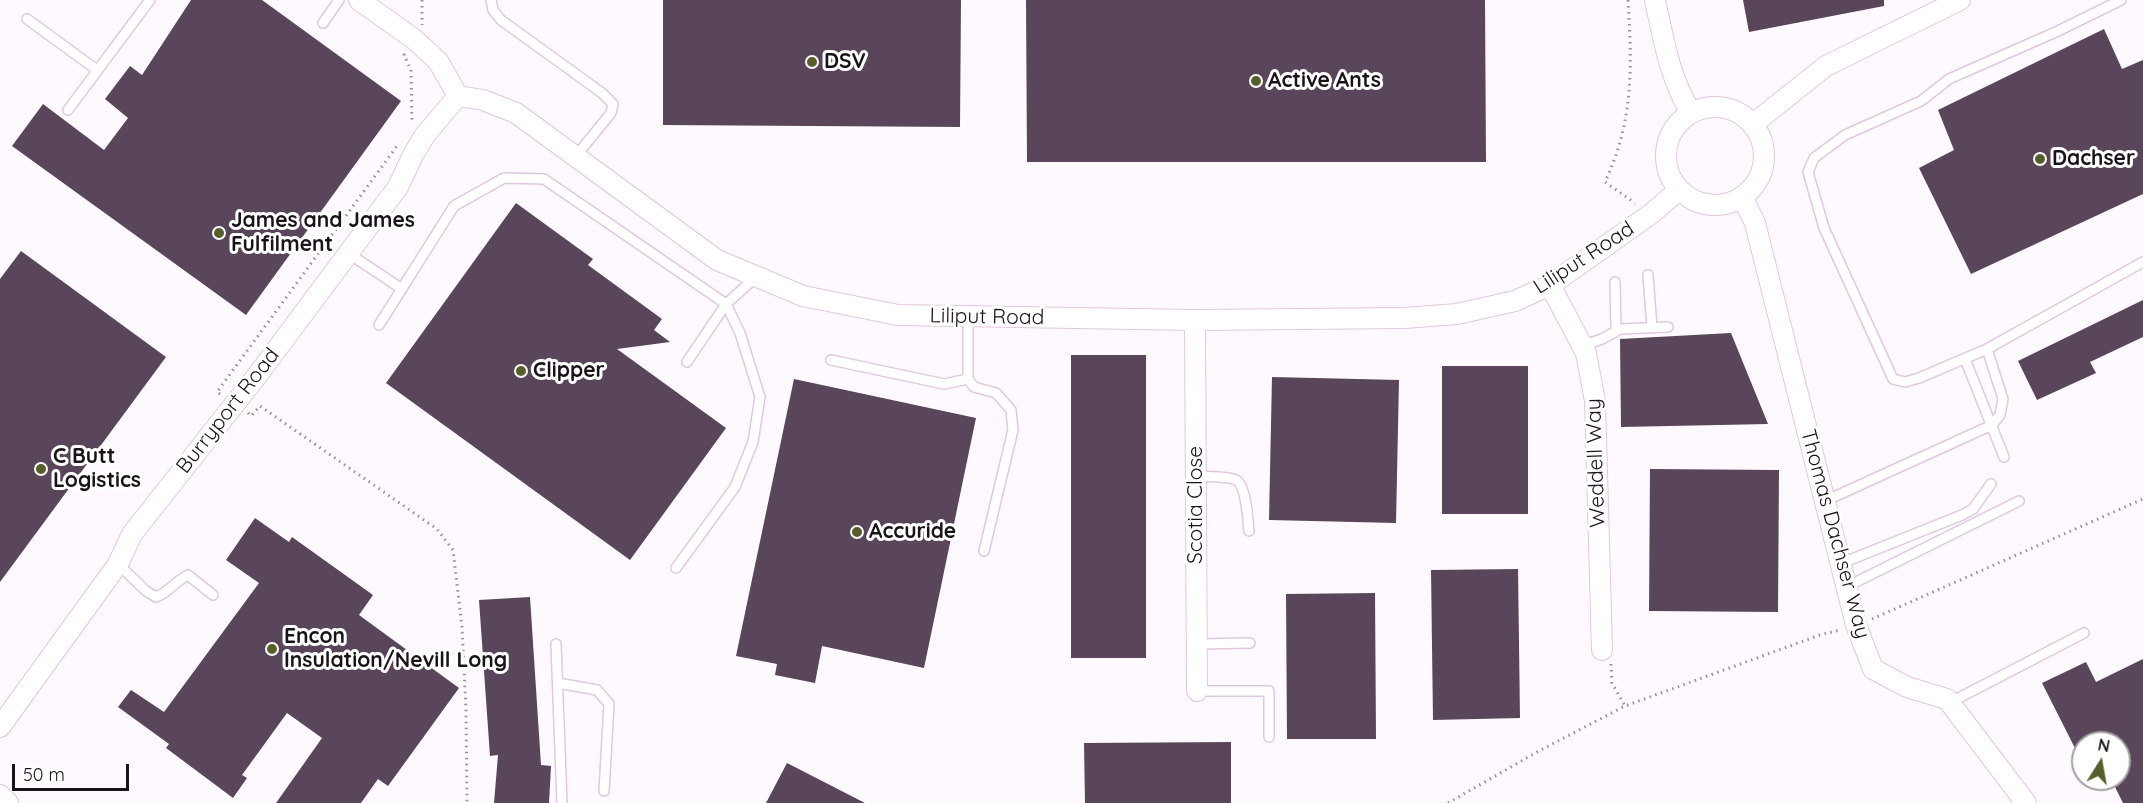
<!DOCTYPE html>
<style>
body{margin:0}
#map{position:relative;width:2143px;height:803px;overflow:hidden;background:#fef9fe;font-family:Quicksand,sans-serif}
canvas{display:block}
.north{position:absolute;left:2071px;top:731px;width:60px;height:60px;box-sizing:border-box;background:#fff;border:2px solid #a3a0a3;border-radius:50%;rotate:11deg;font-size:16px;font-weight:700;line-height:24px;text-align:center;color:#1a121a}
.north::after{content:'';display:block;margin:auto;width:21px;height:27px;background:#575e2c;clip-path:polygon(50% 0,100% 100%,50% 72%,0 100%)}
.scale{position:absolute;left:12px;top:764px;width:117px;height:27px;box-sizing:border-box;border:3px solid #1a121a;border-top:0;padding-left:8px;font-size:18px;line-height:21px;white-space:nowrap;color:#1a121a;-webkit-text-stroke:4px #fff;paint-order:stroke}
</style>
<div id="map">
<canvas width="2143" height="803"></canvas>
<div class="north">N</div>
<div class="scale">50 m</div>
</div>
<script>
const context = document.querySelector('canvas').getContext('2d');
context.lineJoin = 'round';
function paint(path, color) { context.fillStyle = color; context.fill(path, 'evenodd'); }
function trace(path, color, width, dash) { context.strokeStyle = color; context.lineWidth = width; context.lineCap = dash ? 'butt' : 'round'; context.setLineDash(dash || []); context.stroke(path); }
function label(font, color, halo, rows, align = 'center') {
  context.font = font + ' Quicksand,sans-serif'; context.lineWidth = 6; context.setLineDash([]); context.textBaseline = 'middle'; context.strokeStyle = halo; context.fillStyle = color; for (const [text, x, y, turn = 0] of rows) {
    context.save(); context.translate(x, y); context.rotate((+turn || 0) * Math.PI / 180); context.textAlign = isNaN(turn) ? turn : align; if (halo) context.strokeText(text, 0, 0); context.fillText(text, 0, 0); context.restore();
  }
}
const building = new Path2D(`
 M191,0H262L401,101L246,315L12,146L43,104L104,150L128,118L105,99L130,66L142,75Z
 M663,0H961L960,127L663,125Z
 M1026,0H1485L1486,162H1027Z
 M1743,0H1884V6L1749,32Z
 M2104,29L2122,69L2143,60V194L1971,274L1919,168L1954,150L1938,110Z
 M516,203L593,259L588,265L662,319L654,330L670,342L617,349L726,428L630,560L386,383Z
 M21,251L166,357L0,582V279Z
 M2143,300V337L2090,362L2096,373L2037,400L2018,361Z
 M1731,333L1768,424L1621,427L1620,339Z
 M1071,355H1146V658H1071Z
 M1442,366H1528V514H1442Z
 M1272,377L1399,380L1396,523L1269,520Z
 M794,379L976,418L924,668L822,646L815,683L775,675L777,664L736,656Z
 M1650,469L1779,470L1778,612L1649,611Z
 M255,518L289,542L292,537L373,595L359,615L459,688L388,786L378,779L361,803H276L322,738L287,713L242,775L247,778L233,798L166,748L169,744L118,707L131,690L164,712L259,583L226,560Z
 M1518,569L1520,718L1433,720L1431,570Z
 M1375,593L1376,739H1287L1286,594Z
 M530,597L541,765L551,766L549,803H494L498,755L490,756L479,600Z
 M2143,659V803H2123L2111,779H2119V743H2083V764L2042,683L2086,662L2096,682Z
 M1231,742V803H1085L1084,743Z
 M787,763L865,803H766Z`);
const path = new Path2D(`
 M422,0V25
 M1628,0C1632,67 1634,120 1605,182L1635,203
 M405,54L404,55L411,70L412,123
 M220,394L217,392L397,146
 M248,413L251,416L260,406L437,529L453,550L462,627L466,710L467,803
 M1872,619L2143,499
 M1611,664L1612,683L1625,706
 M1448,803L1537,752L1625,706L1820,635L1840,630`);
const lane = new Path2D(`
 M491,0L493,10L501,20L602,93L613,104L611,113L576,156
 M2121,0L2058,31L1949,79L1921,101L1845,135L1814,158L1808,172L1824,228L1893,379L1905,382L1919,378L1987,349L2143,262
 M27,19L97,70
 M323,23L339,0
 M68,110L150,0
 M348,253L402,289
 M1648,275L1652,328
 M1615,282L1616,330
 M968,316V379L974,387L996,393L1011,410L1013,430L984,551
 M379,325L454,206L504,178L544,179L726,304L740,333L760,397L753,442L735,487L676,568
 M1582,346L1602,339L1620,329L1668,327
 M1965,359L2004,457
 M831,360L944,384L968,379
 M687,362L726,304L757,276
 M1196,476C1206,477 1228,476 1236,480C1246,485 1248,520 1249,531
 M1825,501L1992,425L2000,415L2003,399L1987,349
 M1842,563L1962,515L1973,509L1991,484
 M118,564L146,591L156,597C169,592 176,581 188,575L213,595
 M1848,586L2019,501
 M556,644L562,803
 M1197,644L1250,643
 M558,683L597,690L609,704L604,791
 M1197,691H1269V737
 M1949,703L2084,633`);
const street = new Path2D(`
 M359,0L414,39L438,61L458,96L483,100L516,113L717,260L803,296L898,315L1195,320L1404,318L1457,314L1515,301L1550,285L1651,214L1679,190
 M1655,0C1664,41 1669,76 1691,113
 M1666 156a49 49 0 1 1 98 0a49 49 0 1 1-98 0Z
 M1753,124L1826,66L1960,0
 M1742,197L1755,223L1856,625L1873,669L1907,687L1947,699L2026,803
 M1550,285L1586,353L1595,401L1602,650
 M1195,320L1197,691
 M0,727L118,564L132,534L256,377L398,187L413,155L425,135L458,96
 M0,795L8,803`);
const markers = [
 [812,62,6,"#575e2c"],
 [1256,81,6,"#575e2c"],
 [2040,159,6,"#575e2c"],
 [219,233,6,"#575e2c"],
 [521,371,6,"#575e2c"],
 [41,469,6,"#575e2c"],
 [857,532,6,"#575e2c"],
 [272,649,6,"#575e2c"]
];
const poiNames = [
 ["DSV",824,62],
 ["Active Ants",1268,81],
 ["Dachser",2052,159],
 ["James and James",231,221],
 ["Fulfilment",231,245],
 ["Clipper",533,371],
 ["C Butt",53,457],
 ["Logistics",53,481],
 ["Accuride",869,532],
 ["Encon",284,637],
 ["Insulation/Nevill Long",284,661]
];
const streetNames = [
 ["Liliput Road",1584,258,-33],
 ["Liliput Road",987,317,1],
 ["Burryport Road",228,411,-52],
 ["Weddell Way",1596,463,-92],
 ["Scotia Close",1196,505,-90],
 ["Thomas Dachser Way",1835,534,75]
];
paint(building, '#59465a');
trace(lane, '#e0c8e0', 12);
trace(street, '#e0c8e0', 22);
trace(path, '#979097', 3, [1.5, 4.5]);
trace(lane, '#fff', 9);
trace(street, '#fff', 20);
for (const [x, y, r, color] of markers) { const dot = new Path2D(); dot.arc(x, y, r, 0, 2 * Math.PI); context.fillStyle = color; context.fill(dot); trace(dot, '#fff', 2); }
label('bold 21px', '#1a121a', '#fff', poiNames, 'left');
label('21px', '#1a121a', '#fff', streetNames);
</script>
